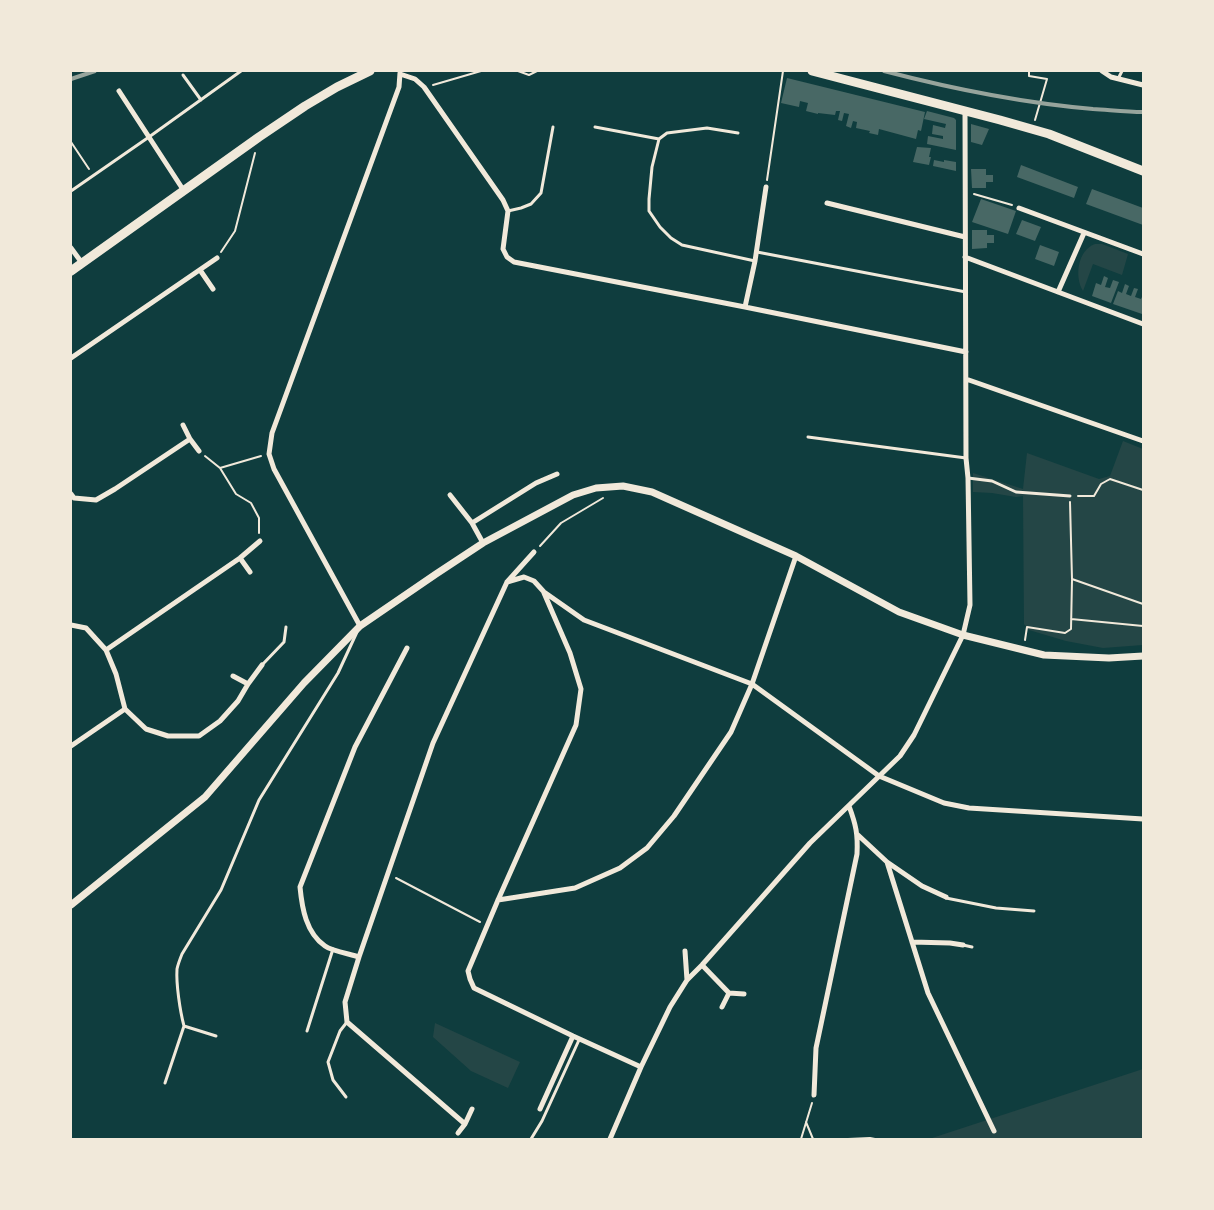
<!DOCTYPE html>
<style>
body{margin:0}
#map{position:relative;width:1214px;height:1210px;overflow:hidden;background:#0f3d3e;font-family:"Work Sans",sans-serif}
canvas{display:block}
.frame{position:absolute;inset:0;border:72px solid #f1e9da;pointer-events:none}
</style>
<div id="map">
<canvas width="1214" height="1210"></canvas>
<div class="frame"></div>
</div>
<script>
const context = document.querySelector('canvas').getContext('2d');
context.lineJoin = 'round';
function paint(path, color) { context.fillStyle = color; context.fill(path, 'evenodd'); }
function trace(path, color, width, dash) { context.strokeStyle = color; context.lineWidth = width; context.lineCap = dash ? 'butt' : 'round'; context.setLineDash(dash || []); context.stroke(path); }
const green = new Path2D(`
 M1095,244H1102L1128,254L1122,275L1093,264L1083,291C1074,276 1078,250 1095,244Z
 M1123,441L1143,449V645L1103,648L1066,641L1029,630L1024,624L1023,496L1016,497L992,493L973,492V473L1023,489L1027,453L1099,479L1110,476Z
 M435,1023L520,1062L508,1088L471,1071L433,1037Z
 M1143,1069V1139H929Z`);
const building = new Path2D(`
 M787,78L925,112L921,131L918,130L916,139L879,129L878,135L869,133L870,131L856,128L857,122L853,121L851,128L846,126L849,114L844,113L842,121L838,120L840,111H836L835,115L818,113V114L806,111L808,103L800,101L799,107L781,103Z
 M927,111L954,118L956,120V150L927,144L928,136L943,139V136L932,134L933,125L945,128L946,124L924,119Z
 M971,124L989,129L982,145L971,142Z
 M917,147L931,148L929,157H931L929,165L913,162Z
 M934,160L944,162V160L956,162V171L933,166Z
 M1021,165L1078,187L1074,198L1017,177Z
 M971,169H986V175H993V182H986V188H972Z
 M1092,189L1143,208V225L1086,204Z
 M981,199L1016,211L1008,234L972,222Z
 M1022,220L1041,227L1035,241L1016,234Z
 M972,230H987V235H994V243H987V248L972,249Z
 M1040,245L1059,252L1054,266L1035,259Z
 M1104,276L1108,278L1105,287L1110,288L1113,280L1119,282L1111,303L1092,296L1096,283L1101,285Z
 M1125,284L1129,286L1126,294L1131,296L1134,288L1138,289L1135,297L1141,299L1143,295L1142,314L1113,304L1118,291L1122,293Z`);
const path = new Path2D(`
 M518,71L529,75L537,71
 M1029,71V76L1047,79L1035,120
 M433,85L481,71
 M71,142L89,169
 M767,180L783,71
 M974,194L1012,205
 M221,252L235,231L255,153
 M205,456L220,468L236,494L251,503L259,518V533
 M220,468L261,456
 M1078,496H1094L1101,484L1110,479L1143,490
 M1070,502L1072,579L1143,604
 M540,546L561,523L603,498
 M1071,619L1143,626
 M1025,640L1027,627L1065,633L1071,629L1072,580
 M396,878L480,922
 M806,1122L813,1139
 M801,1139L812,1103
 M848,1139L870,1138L875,1139`);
const service = new Path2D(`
 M183,75L201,100
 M1118,79L1122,71
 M595,127L659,139L652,167L649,199V211L660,227L671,238L682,245L755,261
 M659,139L667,133L707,128L738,133
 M71,191L149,137L241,71
 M508,211L521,208L531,204L541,193L553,127
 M757,252L966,292
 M808,437L966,458
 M968,478L992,481L1016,492L1070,496
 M262,665L284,642L286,627
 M946,898L996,908L1034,911
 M963,945L972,947
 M307,1031L333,949
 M216,1036L184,1026C180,1011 176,984 177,969C178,964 180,959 182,954L221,890L259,800L338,673L357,632
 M165,1083L184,1026
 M346,1097L333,1080L328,1062L340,1031L347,1022
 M531,1139L542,1121L579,1040`);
const minor = new Path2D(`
 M1102,71L1111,77L1143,85
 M400,74L415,79L424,87L503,200L508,211L503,249L507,257L514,262L745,307L966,352
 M119,91L184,191
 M827,203L965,237
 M1019,208L1143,254
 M71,248L82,263
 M965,257L1143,324
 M200,270L213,289
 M1058,292L1084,233
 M745,307L755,261L766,187
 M71,358L217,258
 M966,379L1143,441
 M183,425L190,439L199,451
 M71,494L74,498L96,500L115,489L190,439
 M450,495L472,523L483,543
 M472,523L536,483L557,474
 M240,558L250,572
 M507,582L524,577L534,581L544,592L584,620L752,684L879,776L944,803L969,808L1143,819
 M544,593L570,653L581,689L576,725L498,900L468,971L470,979L474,988L573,1036L641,1067
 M71,625L86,628L106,650L116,674L125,709L146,729L168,736H199L220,721L238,701L248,684L262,665
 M360,626L274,469L269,454L272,433L399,87L400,73
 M106,650L240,558L260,541
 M233,676L248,684
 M71,746L125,709
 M858,835L887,862L922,886L946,897
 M887,862L928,993L994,1131
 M498,900L575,888L620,868L647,848L674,816L731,732L752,684L796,556
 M912,942L950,943L963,945
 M685,951L687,980
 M359,957C350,954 332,951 325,946C306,933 302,908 300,887L355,747L407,648
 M702,965L729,993L722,1007
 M729,993L744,994
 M814,1095L816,1048L857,854C858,834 856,825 849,806
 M540,1109L573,1036
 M465,1124L347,1022L345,1002L359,957L433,743L507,582L534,552
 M458,1133L465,1124L472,1109
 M610,1139L641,1067L670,1007L687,980L702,965L810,843L900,756L914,735L963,635L970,605L968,478L966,458L965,111`);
const tertiary = new Path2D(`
 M71,905L205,797L304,683L360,626L436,574L483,543L573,495L596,488L623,486L652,492L796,556L899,612L963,635L1044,655L1109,658L1143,656`);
const primary = new Path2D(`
 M812,71L1000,120L1049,134L1143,171
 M71,271L259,137L305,106L337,87L370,71`);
const rail = new Path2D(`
 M884,71C953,89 1023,103 1093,109C1110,110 1126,112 1143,112
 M71,79L95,71`);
paint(green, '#244646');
paint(building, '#486865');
trace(path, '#f1e9da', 2);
trace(service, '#f1e9da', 3);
trace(minor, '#f1e9da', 5);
trace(tertiary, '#f1e9da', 7);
trace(primary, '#f1e9da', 9);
trace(rail, '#97a49c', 4);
</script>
